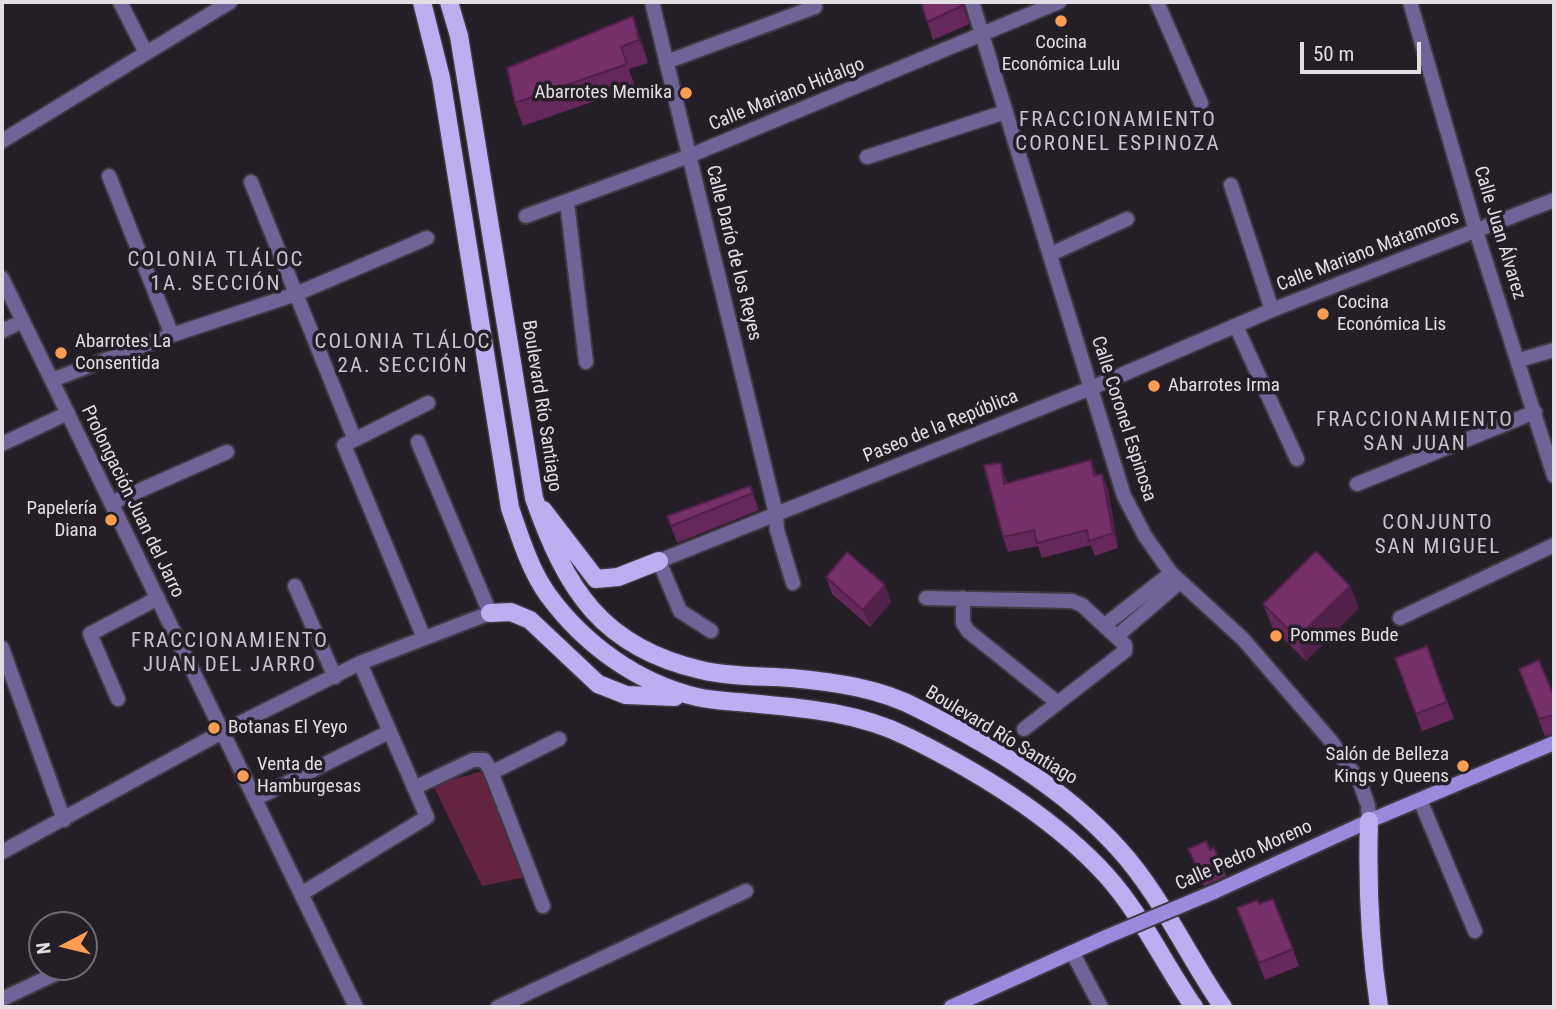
<!DOCTYPE html>
<meta charset="utf-8">
<style>
body{margin:0}
#map{position:relative;width:1556px;height:1009px;overflow:hidden;background:#241e27;font-family:"Roboto Condensed",sans-serif}
canvas{display:block}
.frame{position:absolute;inset:0;border:4px solid #e2dee4;pointer-events:none}
.north{position:absolute;left:28px;top:911px;width:70px;height:70px;box-sizing:border-box;background:#241e27;border:2px solid #706b73;border-radius:50%;rotate:263deg;font-size:19px;font-weight:700;line-height:28px;text-align:center;color:#e2dee4}
.north::after{content:'';display:block;margin:auto;width:24px;height:32px;background:#fc9d54;clip-path:polygon(50% 0,100% 100%,50% 72%,0 100%)}
.scale{position:absolute;left:1300px;top:42px;width:121px;height:32px;box-sizing:border-box;border:4px solid #e2dee4;border-top:0;padding-left:9px;font-size:21px;line-height:24px;white-space:nowrap;color:#e2dee4;-webkit-text-stroke:5px #241e27;paint-order:stroke}
</style>
<div id="map">
<canvas width="1556" height="1009"></canvas>
<div class="frame"></div>
<div class="north">N</div>
<div class="scale">50 m</div>
</div>
<script>
const context = document.querySelector('canvas').getContext('2d');
context.lineJoin = 'round';
function paint(path, color) { context.fillStyle = color; context.fill(path, 'evenodd'); }
function trace(path, color, width, dash) { context.strokeStyle = color; context.lineWidth = width; context.lineCap = dash ? 'butt' : 'round'; context.setLineDash(dash || []); context.stroke(path); }
function label(font, color, halo, rows, align = 'center') {
  context.font = font + ' "Roboto Condensed",sans-serif'; context.lineWidth = 7; context.setLineDash([]); context.textBaseline = 'middle'; context.strokeStyle = halo; context.fillStyle = color; for (const [text, x, y, turn = 0] of rows) {
    context.save(); context.translate(x, y); context.rotate((+turn || 0) * Math.PI / 180); context.textAlign = isNaN(turn) ? turn : align; if (halo) context.strokeText(text, 0, 0); context.fillText(text, 0, 0); context.restore();
  }
}
const green = new Path2D(`
 M490,769L531,876L482,886L433,785Z`);
const street = new Path2D(`
 M120,2L146,53
 M652,2L776,514L777,530L793,583
 M972,2L1124,496L1145,536L1171,573L1243,639L1331,741L1360,783L1368,805L1369,821
 M1157,2L1201,103
 M1410,2L1476,231L1554,476
 M666,62L815,7L813,2
 M2,141L230,2
 M867,157L1005,112
 M109,176L172,335
 M251,182L354,438
 M1231,185L1272,310
 M567,202L586,362
 M526,216L689,156L1059,2
 M1051,254L1127,219
 M2,278L356,1007
 M1236,326L1297,459
 M2,331L23,321
 M1519,360L1554,350
 M52,380L172,335L296,294L427,238
 M2,444L68,413
 M1357,484L1535,412
 M111,503L227,452
 M295,586L335,677
 M926,598L1072,601L1082,605L1125,645V651L1024,729
 M963,598V623L968,631L1058,703
 M1400,618L1554,545
 M1105,625L1171,573
 M711,631L680,611L659,561L1091,388L1272,310L1554,200
 M1117,636L1180,582
 M424,638L344,445L428,403
 M2,648L64,820
 M118,699L90,634L158,598
 M491,773L559,739
 M414,788L473,760H484L490,769L543,906
 M255,799L387,733
 M1420,800L1475,931
 M2,852L222,732L360,663L490,613L418,442
 M301,894L427,817L360,663
 M1072,952L1101,1007
 M2,999L55,974
 M498,1007L746,891`);
const secondary = new Path2D(`
 M1214,892L1369,821L1554,743
 M951,1007L1106,937`);
const primary = new Path2D(`
 M422,2L441,78L510,508C520,537 530,570 548,595C584,644 637,683 697,697C713,701 732,701 749,703C803,708 858,712 908,737C979,772 1053,817 1106,875C1142,915 1164,964 1194,1007
 M449,2L459,36L534,498C566,589 601,647 701,670C730,677 762,676 791,678C834,682 880,688 919,709C990,745 1064,788 1118,848C1161,895 1187,955 1223,1007
 M543,510L596,579L618,577L659,561
 M490,613L511,612L530,620L598,684L626,695L675,697
 M1369,821C1367,883 1370,946 1379,1007`);
const secondaryBridge = new Path2D(`
 M1106,937L1214,892`);
const wall = new Path2D(`
 M921,2H963L969,24L933,40Z
 M641,39L648,63L629,69L635,87L523,126L515,103L507,68Z
 M1001,463L1007,483L1102,474L1108,489L1118,548L1095,556L1091,545L1042,558L1038,546L1008,552L1003,537Z
 M750,486L759,510L677,543L667,516Z
 M826,577L891,602L870,627L832,594Z
 M1350,586L1359,608L1306,661L1272,627L1263,604Z
 M1427,646L1454,719L1422,731L1395,658Z
 M1519,669L1554,697V734L1545,736Z
 M1188,849L1210,850L1222,864L1226,876L1204,886Z
 M1237,908L1293,949L1299,966L1265,980Z`);
const shadedWall = new Path2D(`
 M961,2H963L969,24L962,6Z
 M633,16L641,39L648,63L639,40Z
 M1091,460L1097,475L1099,491L1094,476Z
 M1001,463L1006,478L1009,498L1004,484Z
 M1102,474L1108,489L1118,548L1113,533Z
 M885,585L891,602L870,627L863,610Z
 M1350,586L1359,608L1306,661L1297,638Z`);
const building = new Path2D(`
 M921,2H961L962,6L927,22Z
 M633,16L639,40L621,47L627,64L515,103L507,68Z
 M1091,460L1094,476L1102,474L1113,533L1089,541L1087,530L1037,543L1034,530L1003,537L984,465L1001,463L1004,484Z
 M750,486L753,493L671,526L667,516Z
 M1316,551L1350,586L1297,638L1263,604Z
 M847,552L885,585L863,610L826,577Z
 M1427,646L1447,702L1416,714L1395,658Z
 M1539,660L1554,697V715L1539,719L1519,669Z
 M1206,841L1210,850L1214,848L1222,864L1200,874L1188,849Z
 M1273,899L1293,949L1259,963L1237,908L1257,900L1259,904Z`);
const markers = [
 [1061,21,7,"#fc9d54"],
 [686,93,7,"#fc9d54"],
 [1323,314,7,"#fc9d54"],
 [61,353,7,"#fc9d54"],
 [1154,386,7,"#fc9d54"],
 [111,520,7,"#fc9d54"],
 [1276,636,7,"#fc9d54"],
 [214,728,7,"#fc9d54"],
 [1463,766,7,"#fc9d54"],
 [243,776,7,"#fc9d54"]
];
const poiNames = [
 ["Cocina",1061,43,"center"],
 ["Económica Lulu",1061,65,"center"],
 ["Abarrotes Memika",672,93,"right"],
 ["Cocina",1337,303],
 ["Económica Lis",1337,325],
 ["Abarrotes La",75,342],
 ["Consentida",75,364],
 ["Abarrotes Irma",1168,386],
 ["Papelería",97,509,"right"],
 ["Diana",97,531,"right"],
 ["Pommes Bude",1290,636],
 ["Botanas El Yeyo",228,728],
 ["Salón de Belleza",1449,755,"right"],
 ["Kings y Queens",1449,777,"right"],
 ["Venta de",257,765],
 ["Hamburgesas",257,787]
];
const streetNames = [
 ["Calle Mariano Hidalgo",787,95,-22],
 ["Calle Juan Álvarez",1499,233,73],
 ["Calle Mariano Matamoros",1368,252,-21],
 ["Calle Darío de los Reyes",733,253,76],
 ["Boulevard Río Santiago",541,406,81],
 ["Calle Coronel Espinosa",1123,419,72],
 ["Paseo de la República",941,427,-22],
 ["Prolongación Juan del Jarro",132,502,64],
 ["Boulevard Río Santiago",1001,736,31],
 ["Calle Pedro Moreno",1244,856,-24]
];
const neighbourhoodNames = [
 ["FRACCIONAMIENTO",1118,121],
 ["CORONEL ESPINOZA",1118,145],
 ["COLONIA TLÁLOC",216,261],
 ["1A. SECCIÓN",216,285],
 ["COLONIA TLÁLOC",403,343],
 ["2A. SECCIÓN",403,367],
 ["FRACCIONAMIENTO",1415,421],
 ["SAN JUAN",1415,445],
 ["CONJUNTO",1438,524],
 ["SAN MIGUEL",1438,548],
 ["FRACCIONAMIENTO",230,642],
 ["JUAN DEL JARRO",230,666]
];
paint(green, '#642341');
trace(street, '#3f3941', 18);
trace(secondary, '#3f3941', 18);
trace(primary, '#3f3941', 21);
trace(street, '#6f6398', 14);
trace(secondary, '#9c88dd', 14);
trace(primary, '#bcaef1', 18);
trace(secondaryBridge, '#3f3941', 18, []);
trace(secondaryBridge, '#9c88dd', 14);
paint(wall, '#65285a');
paint(shadedWall, '#52214a');
paint(building, '#752f69');
trace(building, '#52214a', 2);
for (const [x, y, r, color] of markers) { const dot = new Path2D(); dot.arc(x, y, r, 0, 2 * Math.PI); context.fillStyle = color; context.fill(dot); trace(dot, '#241e27', 2.5); }
label('19px', '#e2dee4', '#241e27', poiNames, 'left');
label('19px', '#e2dee4', '#241e27', streetNames);
context.letterSpacing = '2px';
label('21px', '#cac2cf', '#241e27', neighbourhoodNames);
context.letterSpacing = '0px';
</script>
